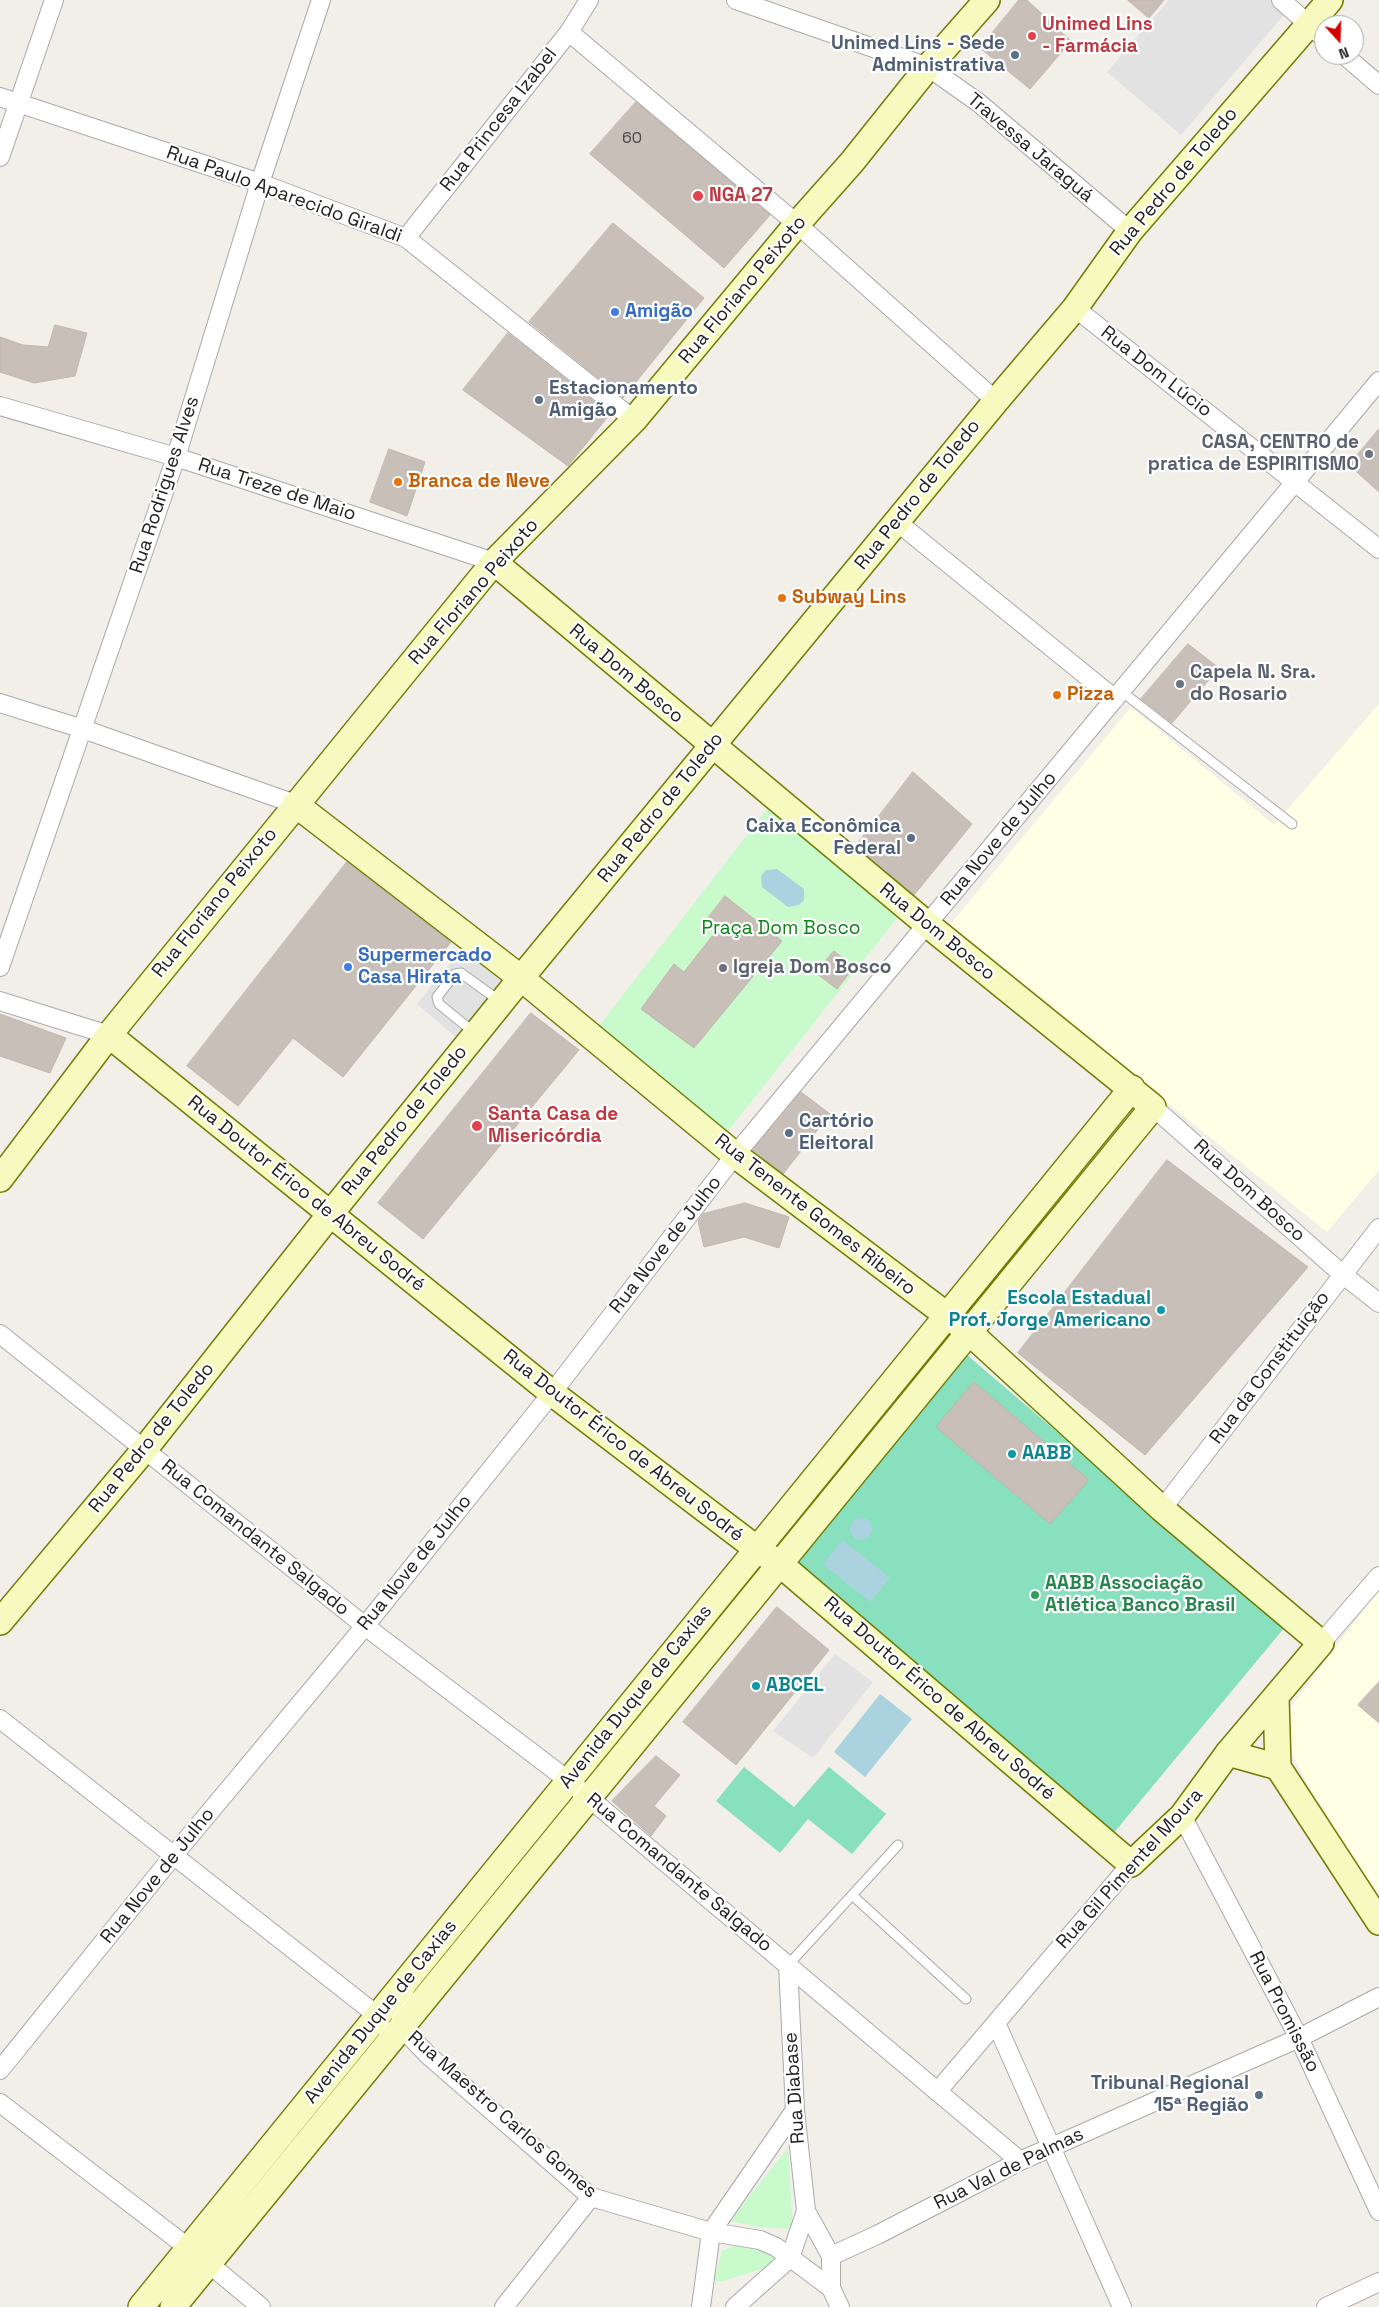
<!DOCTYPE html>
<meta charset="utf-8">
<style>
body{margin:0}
#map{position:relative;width:1379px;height:2307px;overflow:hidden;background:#f2efe9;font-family:"Space Grotesk",sans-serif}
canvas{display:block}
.north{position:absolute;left:1314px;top:15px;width:50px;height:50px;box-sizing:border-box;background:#fff;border:1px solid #a7a7a7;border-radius:50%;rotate:160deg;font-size:14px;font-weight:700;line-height:20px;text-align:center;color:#222}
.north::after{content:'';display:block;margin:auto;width:18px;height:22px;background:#d40000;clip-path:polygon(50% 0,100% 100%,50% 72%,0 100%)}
</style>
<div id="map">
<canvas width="1379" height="2307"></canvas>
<div class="north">N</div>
</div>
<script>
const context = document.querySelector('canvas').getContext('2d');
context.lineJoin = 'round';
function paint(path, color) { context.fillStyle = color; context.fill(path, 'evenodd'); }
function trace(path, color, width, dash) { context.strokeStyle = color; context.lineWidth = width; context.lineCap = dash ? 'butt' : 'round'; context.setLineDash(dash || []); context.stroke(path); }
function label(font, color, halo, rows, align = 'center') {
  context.font = font + ' "Space Grotesk",sans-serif'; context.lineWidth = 4.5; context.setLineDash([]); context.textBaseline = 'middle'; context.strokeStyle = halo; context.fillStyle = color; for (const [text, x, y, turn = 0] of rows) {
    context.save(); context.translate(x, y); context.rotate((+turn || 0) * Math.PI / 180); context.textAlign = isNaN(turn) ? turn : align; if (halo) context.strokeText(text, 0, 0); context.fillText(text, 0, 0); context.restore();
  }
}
const education = new Path2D(`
 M1379,704V1170L1327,1232L949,926L1131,707L1274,825Z
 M1379,1589V1924L1293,1756L1285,1732L1286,1714Z`);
const park = new Path2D(`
 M771,804L901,913L724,1136L595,1031Z
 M788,2148L793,2229L759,2227L730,2221Z
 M737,2245L756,2247L772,2252L777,2264L723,2281H714L722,2251Z`);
const pitch = new Path2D(`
 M959,1348L1285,1627L1112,1835L783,1562Z
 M744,1767L794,1807L829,1767L886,1814L852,1854L808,1819L780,1853L716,1801Z`);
const parking = new Path2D(`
 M1169,0H1279L1289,9L1181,135L1107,72Z
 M464,946L507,980L459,1040L417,1004Z
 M835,1654L873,1682L813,1758L773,1731Z`);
const water = new Path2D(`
 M777,869L804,889V900L799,905L788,907L762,887L761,876L766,870Z
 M850 1529a11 11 0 1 1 22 0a11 11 0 1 1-22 0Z
 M843,1540L890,1578L870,1602L823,1564Z
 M880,1694L912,1719L865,1777L834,1752Z`);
const building = new Path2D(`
 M1019,0H1027L1071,41L1030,89L980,48Z
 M1128,0H1164L1149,18Z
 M636,102L770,215L724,268L590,154Z
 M613,223L704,298L623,398L529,322Z
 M55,325L87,333L75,376L34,383L0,372V337L23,345L48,347Z
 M508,333L610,414L568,466L463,390Z
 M1379,429V492L1349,465Z
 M389,449L425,462L407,516L370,502Z
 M1188,644L1219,668L1172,723L1141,699Z
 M913,772L972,824L914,895L856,846Z
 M347,862L451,942L343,1077L293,1038L238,1106L187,1066Z
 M725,896L782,941L694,1048L641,1009L674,964L684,972L717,930L706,921Z
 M834,951L854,967L837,989L816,973Z
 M531,1013L579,1050L423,1239L378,1203Z
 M0,1014L66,1038L50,1073L0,1056Z
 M801,1092L830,1114L783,1174L753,1150Z
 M1167,1160L1308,1267L1145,1455L1018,1353Z
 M745,1203L789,1217L779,1248L744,1237L704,1247L698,1221L703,1214Z
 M974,1382L1089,1480L1050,1524L936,1427Z
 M777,1607L829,1650L736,1765L683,1722Z
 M1379,1682V1723L1358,1705Z
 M656,1756L680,1775L654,1806L666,1816L651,1836L612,1801Z`);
const lane = new Path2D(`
 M1121,691L1292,824
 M476,1034L439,1004L437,997L455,974L461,973L501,1002
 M852,1895L966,1999
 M788,1965L898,1845`);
const street = new Path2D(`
 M736,0L928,67L979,103L1130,231
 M1281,0L1324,38
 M569,32L797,224L996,401
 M1344,55L1379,85
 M0,97L260,183L406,238L634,420
 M0,157L54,0
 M406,238L569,32L589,0
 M1075,308L1379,549
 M0,406L176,457L494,562
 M896,521L1115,699
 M0,703L83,729L295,804
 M0,967L176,457L260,183L321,0
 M0,1001L109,1035
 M1153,1107L1342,1274L1379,1303
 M0,1334L365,1626L569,1781L1020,2161
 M1162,1509L1379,1228
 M1321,1643L1379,1576
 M0,1719L378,2016L380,2025
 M1182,1816L1299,2038L1379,2211
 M788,1965L795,2110L806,2211L831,2256V2288L840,2307
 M406,1984L401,2005V2027L429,2056L591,2197L711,2232L760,2240L776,2247L831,2288
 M996,2023L1122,2307
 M0,2070L173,1856L365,1626L552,1393L735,1155L1379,381
 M937,2092L1131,1864
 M0,2103L208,2263L261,2307
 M831,2256L877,2235L1020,2161L1299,2038L1379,1997
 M504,2307L591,2197
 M701,2307L711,2232L795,2110
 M735,2307L790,2258L806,2211
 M1326,2307L1379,2282`);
const secondary = new Path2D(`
 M109,1035L552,1393L757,1549L780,1564L1131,1864L1182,1816L1228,1753L1321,1643L1162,1509L969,1332L735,1155L521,978L295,804
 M0,1179L109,1035L494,562L634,420L797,224L852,162L928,67L987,0
 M0,1622L144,1450L331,1213L521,978L996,401L1075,308L1130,231L1330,0
 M1276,1697L1278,1767L1379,1922
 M1228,1753L1278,1767
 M141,2307L1132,1088
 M173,2307L1153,1107L928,925L494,562`);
const markers = [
 [1032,36,5,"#e0444e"],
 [1015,55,5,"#5c6f8a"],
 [698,196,6,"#e0444e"],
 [615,312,5,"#3f7fe0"],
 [539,400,5,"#5c6f8a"],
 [1369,454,5,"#6b7280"],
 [398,482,5,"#e8710a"],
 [782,598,5,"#e8710a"],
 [1180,684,5,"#6b7280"],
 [1057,695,5,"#e8710a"],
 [911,838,5,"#5c6f8a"],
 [348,967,5,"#3f7fe0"],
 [723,968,5,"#6b7280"],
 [477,1126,6,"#e0444e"],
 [789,1133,5,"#5c6f8a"],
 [1161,1310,5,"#0f9aa8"],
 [1012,1454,5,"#0f9aa8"],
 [1035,1595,5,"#2e9e5b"],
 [756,1686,5,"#0f9aa8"],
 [1259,2095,5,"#5c6f8a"]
];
const numberNames = [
 ["60",632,139]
];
const healthNames = [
 ["Unimed Lins",1042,25],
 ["- Farmácia",1042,47],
 ["NGA 27",709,196],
 ["Santa Casa de",488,1115],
 ["Misericórdia",488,1137]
];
const serviceNames = [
 ["Unimed Lins - Sede",1005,44],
 ["Administrativa",1005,66],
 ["Estacionamento",549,389,"left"],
 ["Amigão",549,411,"left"],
 ["Caixa Econômica",901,827],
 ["Federal",901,849],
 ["Cartório",799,1122,"left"],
 ["Eleitoral",799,1144,"left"],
 ["Tribunal Regional",1249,2084],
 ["15ª Região",1249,2106]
];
const streetNames = [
 ["Rua Princesa Izabel",499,120,-52],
 ["Travessa Jaraguá",1030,148,40],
 ["Rua Pedro de Toledo",1174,182,-50],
 ["Rua Paulo Aparecido Giraldi",284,195,20],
 ["Rua Floriano Peixoto",743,290,-50],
 ["Rua Dom Lúcio",1156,372,38],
 ["Rua Rodrigues Alves",165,485,-72],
 ["Rua Treze de Maio",277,490,18],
 ["Rua Pedro de Toledo",918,495,-51],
 ["Rua Floriano Peixoto",474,592,-49],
 ["Rua Dom Bosco",626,674,40],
 ["Rua Pedro de Toledo",661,808,-51],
 ["Rua Nove de Julho",999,839,-50],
 ["Rua Floriano Peixoto",215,903,-51],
 ["Rua Dom Bosco",937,932,39],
 ["Rua Pedro de Toledo",405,1121,-51],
 ["Rua Dom Bosco",1249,1191,42],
 ["Rua Doutor Érico de Abreu Sodré",306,1194,39],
 ["Rua Tenente Gomes Ribeiro",815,1215,38],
 ["Rua Nove de Julho",666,1245,-52],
 ["Rua da Constituição",1270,1368,-53],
 ["Rua Pedro de Toledo",152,1438,-51],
 ["Rua Doutor Érico de Abreu Sodré",623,1446,38],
 ["Rua Comandante Salgado",255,1538,39],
 ["Rua Nove de Julho",415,1563,-51],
 ["Avenida Duque de Caxias",636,1697,-51],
 ["Rua Doutor Érico de Abreu Sodré",939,1699,41],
 ["Rua Gil Pimentel Moura",1130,1869,-48],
 ["Rua Comandante Salgado",679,1873,40],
 ["Rua Nove de Julho",158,1876,-51],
 ["Avenida Duque de Caxias",381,2012,-51],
 ["Rua Promissão",1284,2012,63],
 ["Rua Diabase",795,2088,-94],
 ["Rua Maestro Carlos Gomes",502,2115,41],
 ["Rua Val de Palmas",1009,2169,-26]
];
const shopNames = [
 ["Amigão",625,312],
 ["Supermercado",358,956],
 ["Casa Hirata",358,978]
];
const worshipNames = [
 ["CASA, CENTRO de",1359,443,"right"],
 ["pratica de ESPIRITISMO",1359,465,"right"],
 ["Capela N. Sra.",1190,673],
 ["do Rosario",1190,695],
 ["Igreja Dom Bosco",733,968]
];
const foodNames = [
 ["Branca de Neve",408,482],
 ["Subway Lins",792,598],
 ["Pizza",1067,695]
];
const parkNames = [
 ["Praça Dom Bosco",781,929]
];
const cultureNames = [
 ["Escola Estadual",1151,1299,"right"],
 ["Prof. Jorge Americano",1151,1321,"right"],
 ["AABB",1022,1454],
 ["ABCEL",766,1686]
];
const leisureNames = [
 ["AABB Associação",1045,1584],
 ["Atlética Banco Brasil",1045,1606]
];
paint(education, '#ffffe5');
paint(park, '#c8facc');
paint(pitch, '#88e0be');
paint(parking, '#e2e2e2');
paint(water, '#aad3df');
paint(building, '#c7bfb8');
trace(building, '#c4b6ab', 1);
trace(lane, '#a9a9a9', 11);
trace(street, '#a9a9a9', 20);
trace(secondary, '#707d05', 28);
trace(lane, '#fff', 9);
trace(street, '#fff', 18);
trace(secondary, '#f7fabf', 25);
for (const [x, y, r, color] of markers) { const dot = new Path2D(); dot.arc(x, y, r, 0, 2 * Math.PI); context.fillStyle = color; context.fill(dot); trace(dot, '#fff', 2); }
label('16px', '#4b4948', null, numberNames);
label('bold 19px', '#be3a42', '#fff', healthNames, 'left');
label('bold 19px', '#4e5e75', '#fff', serviceNames, 'right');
label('19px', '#222', '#fff', streetNames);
label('bold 19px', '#366cbe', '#fff', shopNames, 'left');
label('bold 19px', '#5b616d', '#fff', worshipNames, 'left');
label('bold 19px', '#c56008', '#fff', foodNames, 'left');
label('19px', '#0c8416', '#fff', parkNames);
label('bold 19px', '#0d838f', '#fff', cultureNames, 'left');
label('bold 19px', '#27864d', '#fff', leisureNames, 'left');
</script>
